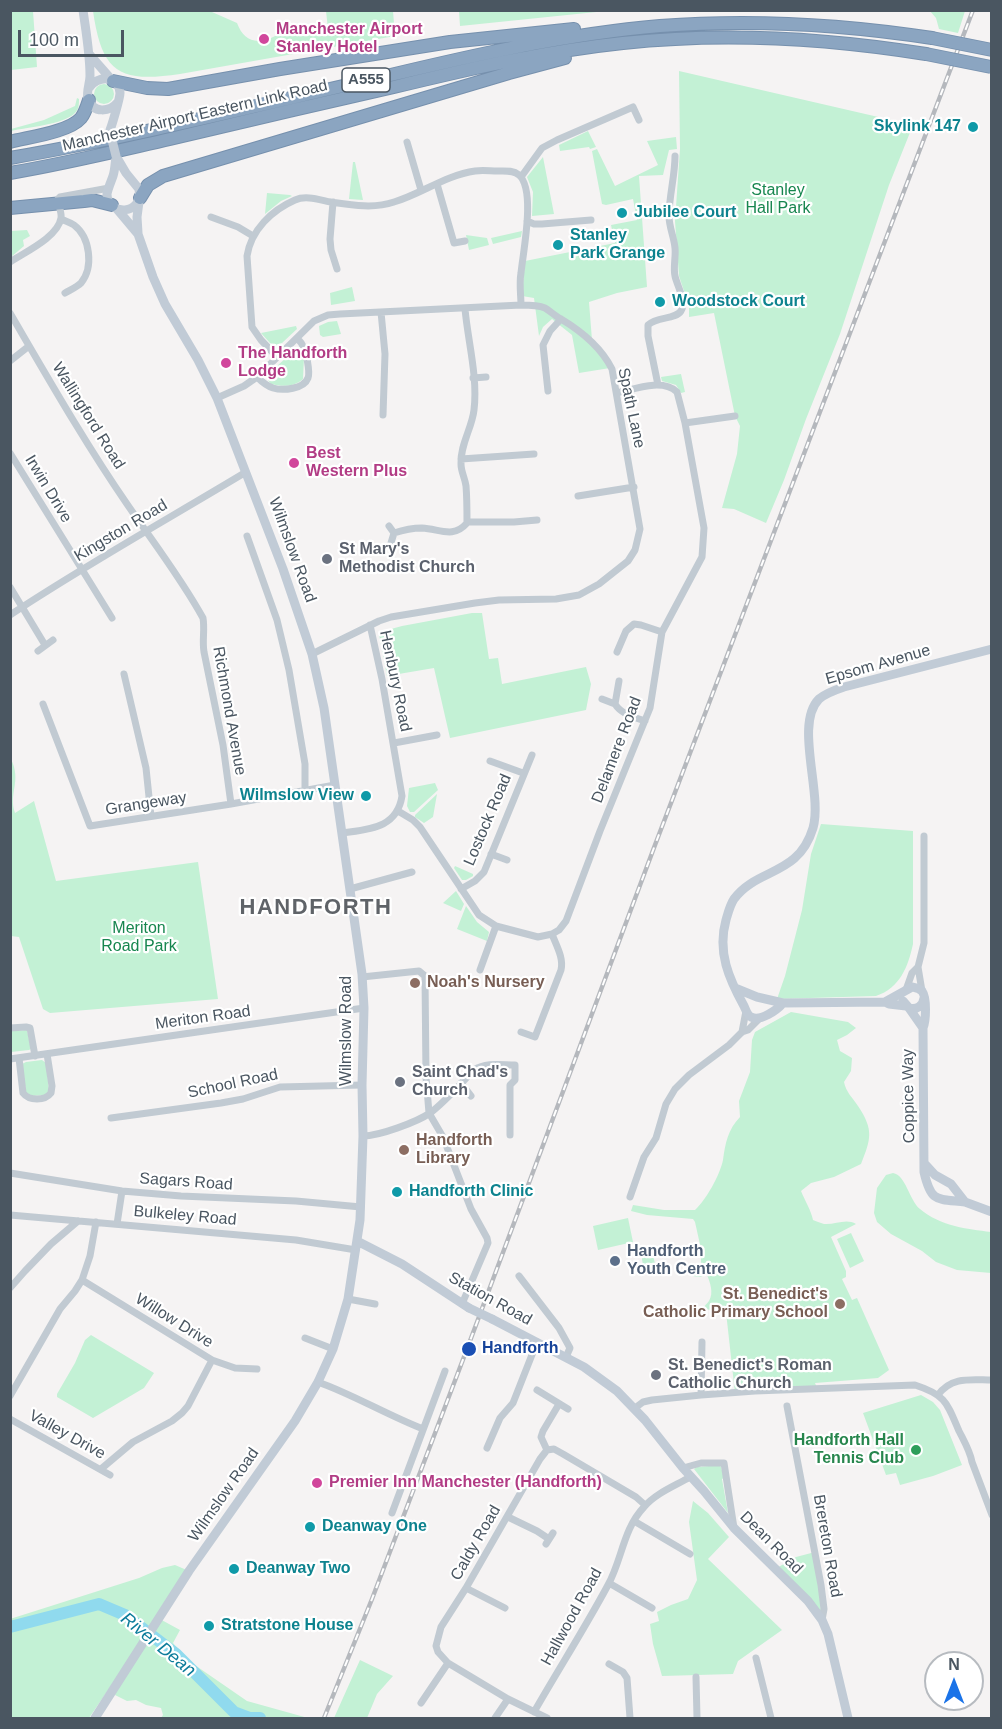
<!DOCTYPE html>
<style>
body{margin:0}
#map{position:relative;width:1002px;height:1729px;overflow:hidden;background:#f5f3f3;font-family:Helvetica,sans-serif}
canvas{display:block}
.frame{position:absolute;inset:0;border:12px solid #4a5661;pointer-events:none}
.north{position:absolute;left:924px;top:1651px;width:60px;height:60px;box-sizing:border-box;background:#fff;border:2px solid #b7bbc0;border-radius:50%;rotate:0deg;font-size:16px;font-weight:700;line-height:24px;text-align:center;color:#4a5661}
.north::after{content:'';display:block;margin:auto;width:21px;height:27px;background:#1a73e8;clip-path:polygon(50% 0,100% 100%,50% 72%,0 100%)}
.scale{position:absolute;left:18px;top:30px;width:106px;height:27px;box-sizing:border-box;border:3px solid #4a5661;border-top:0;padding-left:8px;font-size:18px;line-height:21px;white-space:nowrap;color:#4a5661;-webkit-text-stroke:4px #fff;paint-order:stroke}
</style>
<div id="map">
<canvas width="1002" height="1729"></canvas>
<div class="frame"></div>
<div class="north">N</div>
<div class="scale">100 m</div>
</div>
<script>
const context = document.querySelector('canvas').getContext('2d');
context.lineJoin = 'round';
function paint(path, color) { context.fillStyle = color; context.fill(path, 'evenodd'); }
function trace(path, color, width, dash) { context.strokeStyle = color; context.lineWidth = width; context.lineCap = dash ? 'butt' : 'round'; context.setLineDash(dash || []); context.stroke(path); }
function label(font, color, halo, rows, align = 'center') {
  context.font = font + ' Helvetica,sans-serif'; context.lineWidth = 4.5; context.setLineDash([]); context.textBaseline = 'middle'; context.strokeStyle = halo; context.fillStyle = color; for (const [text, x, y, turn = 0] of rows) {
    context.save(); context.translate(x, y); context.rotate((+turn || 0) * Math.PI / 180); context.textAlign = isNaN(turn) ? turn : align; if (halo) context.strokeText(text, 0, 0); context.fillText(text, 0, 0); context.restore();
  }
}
const green = new Path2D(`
 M10,11H33L37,67L11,70Z
 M93,11H212V12L237,23C243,39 254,45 271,38C276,36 280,33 284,32C298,28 314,30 328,29L326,11H393L395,36L180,74C119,83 102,73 93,11Z
 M459,11V10L606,11L460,26Z
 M930,11H965L958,33L939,29L936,18Z
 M679,71L913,125L889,185L840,334L806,419L784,480L766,523L734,509L722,508L737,454L740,426L735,416L714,313L689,317V306L679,276L675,221L680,149Z
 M94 94a10 10 0 1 1 20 0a10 10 0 1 1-20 0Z
 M77,98L79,99C79,104 79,109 75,113C63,125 27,127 11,131V129L44,120L75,106Z
 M588,131L596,147L590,149L589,147L560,151L559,145Z
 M676,137L677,149L669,150L663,175L639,176L647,287L617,293L589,302L592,340L610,368L579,373L572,335L552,319L543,327L539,336L534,298L522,296L525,261L615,243L611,225L637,220L633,199L606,205L602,204L592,151L597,149L615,186L658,165L647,141Z
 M543,157L554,214L532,216L533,192L527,177Z
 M353,162H355L363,200L349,199Z
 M267,193L290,195L292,196L281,201L265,214Z
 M27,230L30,236L23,240L24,246L11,257V231Z
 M522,231L521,237L493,244L491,238Z
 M466,235L487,238L489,245L469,250Z
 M352,287L355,301L331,305L330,293Z
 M337,321L341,334L323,337L320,335L319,326L328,322Z
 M296,326L297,329L282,343L276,345L270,343L261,333Z
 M295,350H299L304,357L303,379C294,387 283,387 271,384L268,380V374Z
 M681,374L685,392L681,393L676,385L662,381L661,377Z
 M472,613H482L489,659L498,658L502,684L586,667L591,684L586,710L450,738L434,668L387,676L379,634L380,632L402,626Z
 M11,759C22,782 8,793 15,813L34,801L56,881L198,862L218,999L50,1013L43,1009L19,937L11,936Z
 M435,783L438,790L414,812H410L407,806L409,788Z
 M437,794L433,817L424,823L415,817V815Z
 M821,824L913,831V944C908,967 900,988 876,996L777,999L785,976L802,910L811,854Z
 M455,866L473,874V876L466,880H462L454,868Z
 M456,891L464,904L461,911L443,903Z
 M466,906L477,922L489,932L487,941L457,929Z
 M791,1012L848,1022L856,1028L847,1035L837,1040L840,1051L852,1058L851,1071L844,1082C846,1092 852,1097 858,1106C874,1130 871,1139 861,1164L834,1177L811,1183L801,1191C805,1201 811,1210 813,1220C816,1221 820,1223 824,1224C835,1225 846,1218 856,1224L831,1237L846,1271V1277L842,1279L852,1300L857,1298L889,1370L878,1378L815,1383L817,1388L735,1393L726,1312C718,1309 711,1311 702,1309C704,1306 707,1304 709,1301C714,1293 710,1282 707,1275L699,1277L693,1276L695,1271L701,1264V1249L695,1222L693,1219L647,1215L631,1211L633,1205L664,1210H695C706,1200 720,1175 723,1160C725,1144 728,1129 740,1117L739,1101L750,1072L752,1040L755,1032Z
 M27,1030L31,1049L29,1050L11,1052V1031Z
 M42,1060L46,1063L49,1090L46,1095L31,1096L26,1092L22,1064L26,1062Z
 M893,1173C906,1175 909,1200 920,1209C940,1226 967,1229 991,1232V1273L957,1270L936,1262L922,1251L891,1234L877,1222L874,1213L877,1188L886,1175Z
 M628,1218L633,1242L598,1250L593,1226Z
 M851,1233L864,1261L850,1268L837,1239Z
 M652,1251L657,1272L642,1275L641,1271L644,1270L641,1254Z
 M91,1335L154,1373L144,1388L93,1418L57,1397V1394L75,1363L85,1340Z
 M921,1395L933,1402L940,1410L962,1465L933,1476L900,1485L896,1473L886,1475L863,1413Z
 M720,1465L721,1467L724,1478L722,1479L728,1513L694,1469L697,1467Z
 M693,1501L708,1513L729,1537L708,1559L782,1630L738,1661L733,1674L662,1676L653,1644L650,1624L659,1621L657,1612L671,1605L688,1599L697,1580L689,1522Z
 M815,1552L822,1620L775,1569L796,1557Z
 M175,1565L189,1571L158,1618L180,1630L173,1643L189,1661L247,1701L308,1718H161L163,1715L161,1708L146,1705L136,1700L127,1701L115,1695L121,1671L89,1718H11L10,1619L139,1578L162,1568Z
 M360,1660L393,1676L377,1694L367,1718H334Z`);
const river = new Path2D(`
 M10,1627L99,1604L125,1615L176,1654L234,1712L250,1718H260`);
const street = new Path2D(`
 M407,142L421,190
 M521,177L542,148L557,140L633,107L639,120
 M437,184L454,243L465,241
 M333,202L330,239L331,250L337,269
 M211,217L238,227L253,236
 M61,219C65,221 70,222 74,225C90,237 94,267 81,283C77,287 70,290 65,293
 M527,221L534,224H542L591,220
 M10,262C25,252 58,237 61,218C62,212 58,205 58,199L60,197L109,188
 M381,312L385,354L383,415
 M10,313C48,378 85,443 127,504C153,542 181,578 203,618C205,630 202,640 204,652L223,745L231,804
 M277,357L261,340L252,327L247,256C251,230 272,210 295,200C306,195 320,200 331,202C351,205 374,209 394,202C421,194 446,175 475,171C482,170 490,171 498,171C505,171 513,170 519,175C536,190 523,252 521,273C519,284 521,295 521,305
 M10,361L29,346
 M257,377C262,382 267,386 273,388C283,391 304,389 308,378C310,373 308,365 307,359C305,350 304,345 297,338
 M473,378L486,377
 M658,385L648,336V325C657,316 675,320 681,311C687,301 677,286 675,276C673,267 676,257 675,248C674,237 669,227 669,216C669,196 675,176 675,156
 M548,391L543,345L550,331L561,319
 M217,398L244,386L257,377L314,321L328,315L340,314L521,305C529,305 538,305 545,308C550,311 555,316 561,319C581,331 601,347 612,369L640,529L635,550L628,561L599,584L579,595L556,599L499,600L475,603L391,617L379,621L312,654
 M685,423L735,416
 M10,453L112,618
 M461,459L534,454
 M578,496L634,487
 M467,522H514L537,520
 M389,526L394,533L391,543
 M394,533C403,530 412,528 422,528C440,529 453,539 467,523C467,511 467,498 466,486C465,478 461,472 461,464C460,445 472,428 474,410C478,377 468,342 465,309
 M247,536L277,620L289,670L305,764V792
 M10,587L45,645
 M10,615C87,564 168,519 246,472
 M38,651L53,640
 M617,652L626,631L634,624L641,625L662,632
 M124,674L146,768L151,816
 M619,681L615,704C621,714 634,717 645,721
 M602,699L615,704
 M43,704L90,826L231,804L335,785
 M394,743L437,735
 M490,761L523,773
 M398,811L413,820L420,827L479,915L496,926L538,937L552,934L559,930L566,921L600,831L650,708L662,632L702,557L704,528L685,423L677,392C662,378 635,389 617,393
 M343,833C370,829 397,828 402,796L382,679L370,625
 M491,854L507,860
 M350,889L412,872
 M461,889L475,881L484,872L532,755
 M918,967L922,991
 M480,970L496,926
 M362,977L419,971L425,976L426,1077L429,1113L443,1137L471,1209L487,1238L488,1243L462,1304
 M906,990L912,973L918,967L924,943V836
 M10,1028L26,1027L30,1028L35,1056
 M521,1032L535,1037L561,970C564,958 556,945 552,934
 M742,1032L746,1011
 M19,1058L23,1093C29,1101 45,1101 51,1093L52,1086L47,1054
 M10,1059L364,1008
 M461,1083L471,1096
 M111,1118L221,1103L243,1099L280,1087L362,1085
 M363,1136C379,1136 417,1122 430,1113C446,1101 460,1084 474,1070C487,1062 501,1065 515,1065V1080L510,1085V1135
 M10,1173L122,1191L181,1196L296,1201L361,1207
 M630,1197L644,1157L656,1138L666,1104L675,1089L689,1075L729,1045L742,1032L748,1030L760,1018
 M10,1215L296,1240L356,1250
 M117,1224L122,1191
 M519,1276L559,1328L570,1348L566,1357
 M82,1280L212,1360L235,1368L257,1369
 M10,1288L25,1271L51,1244L78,1221
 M348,1299L375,1304
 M305,1338L333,1349
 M318,1382C354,1395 387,1415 423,1429
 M537,1390L568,1409
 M701,1395L702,1342
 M938,1395C952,1376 971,1380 992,1380
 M10,1396L60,1309L75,1291L82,1280L90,1256L96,1222
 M787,1406L821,1585L824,1609L822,1620
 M635,1408L643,1402L652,1400L701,1395L755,1391L915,1385C946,1395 947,1403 959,1431C964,1441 970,1451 972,1462L992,1515
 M10,1419L110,1475
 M487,1448L500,1418L513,1403L537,1342
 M547,1450L541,1437L543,1431L559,1404
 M683,1468L701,1463H724L734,1528
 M101,1469L133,1442L172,1421L182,1413L188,1406L212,1360
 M392,1513L445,1371
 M508,1517L537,1531L549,1539
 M634,1521L690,1554
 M546,1544L553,1533
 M609,1583L652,1608
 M466,1588L505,1608
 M756,1658L771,1718
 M609,1664L623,1672L627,1678L630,1718
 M696,1677L697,1718
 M421,1703L448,1663
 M534,1712C558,1670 585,1628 608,1585C622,1560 623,1529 644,1507C656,1493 675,1486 690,1477
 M495,1718L508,1699
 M547,1718L508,1699L448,1663L438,1652L436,1646L441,1627L466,1588L540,1459L547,1450L554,1449L563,1454L636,1497L645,1505`);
const secondary = new Path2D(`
 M83,10C86,32 90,54 90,76C90,84 86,91 88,99C93,114 110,112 118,102
 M89,54L111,79
 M89,88C97,75 119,75 120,93C120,98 112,125 110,130
 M116,156L126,173L139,189C144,216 107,216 107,194C108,188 111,182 113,176C115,170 115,163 116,157
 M138,233L137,217L139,202
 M735,988L757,997L783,1003L885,1002L889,1004L906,1006
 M903,1001L909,1008C917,1010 923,1006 924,998
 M885,1002L912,987C917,988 919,988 922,991C927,998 926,1021 923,1028L924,1172C931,1203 937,1199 965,1202
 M783,1003C777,1010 760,1022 751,1017C747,1015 746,1010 744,1006C729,979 717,952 726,920C728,913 730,905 734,899C758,867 798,877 813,828C823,794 794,724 819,699C826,693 835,690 844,687L992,649
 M909,1008L923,1028
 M924,1163L935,1175L951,1184L965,1202L992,1212
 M357,1241L402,1264L469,1308
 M492,1319L584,1367L617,1391L645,1420L683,1468L704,1491L734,1528L808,1601L822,1620L828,1634L848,1718
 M95,1718L189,1571L295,1421L318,1382L333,1349L348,1299L360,1220L363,1136L362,1085L364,1008L362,974L324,708L312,654L283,569L217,398L198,360L165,304L153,277L138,234L117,209`);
const highway = new Path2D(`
 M113,81L147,88L168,89L280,69L450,42L574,29
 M10,142C29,137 69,132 81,118C85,113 87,106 89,100
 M10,158C136,136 259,105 382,77C474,55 566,34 660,26C751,19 841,24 932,38
 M10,173C64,164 117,151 170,139C245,121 319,104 394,87C469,69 546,51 623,43C724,32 826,38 926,54
 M140,198L148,185L163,176L509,73L565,58
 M10,208L84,201L92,200L112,205`);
const rail = new Path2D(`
 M324,1718L372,1599L467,1349L655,845L973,10`);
const secondaryBridge = new Path2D(`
 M110,132L116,156
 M469,1308L492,1319`);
const highwayBridge = new Path2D(`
 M932,38L992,50
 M926,54L991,67`);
const markers = [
 [264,39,6,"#d1479c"],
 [973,127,6,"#0f9aa8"],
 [622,213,6,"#0f9aa8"],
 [558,245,6,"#0f9aa8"],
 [660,302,6,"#0f9aa8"],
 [226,363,6,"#d1479c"],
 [294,463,6,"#d1479c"],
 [327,559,6,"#6b7280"],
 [366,796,6,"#0f9aa8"],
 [415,983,6,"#8d6e63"],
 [400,1082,6,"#6b7280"],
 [404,1150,6,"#8d6e63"],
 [397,1192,6,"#0f9aa8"],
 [615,1261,6,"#5c6f8a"],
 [840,1304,6,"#8d6e63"],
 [469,1349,8,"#1a4fb4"],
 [656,1375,6,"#6b7280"],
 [916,1450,6,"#2e9e5b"],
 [317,1483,6,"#d1479c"],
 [310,1527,6,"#0f9aa8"],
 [234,1569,6,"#0f9aa8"],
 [209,1626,6,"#0f9aa8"]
];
const shields = [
 [366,80,48]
];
const shieldNames = [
 ["A555",366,80]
];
const hotelNames = [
 ["Manchester Airport",276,30],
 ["Stanley Hotel",276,48],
 ["The Handforth",238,354],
 ["Lodge",238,372],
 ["Best",306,454],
 ["Western Plus",306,472],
 ["Premier Inn Manchester (Handforth)",329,1483]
];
const streetNames = [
 ["Manchester Airport Eastern Link Road",195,116,-13],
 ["Spath Lane",631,408,78],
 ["Wallingford Road",88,416,58],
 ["Irwin Drive",48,489,59],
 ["Kingston Road",121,531,-31],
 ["Wilmslow Road",292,550,70],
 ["Epsom Avenue",878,665,-16],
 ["Henbury Road",395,681,78],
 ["Richmond Avenue",229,711,80],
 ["Delamere Road",617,750,-69],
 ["Grangeway",146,804,-9],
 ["Lostock Road",488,820,-67],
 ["Meriton Road",203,1018,-8],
 ["Wilmslow Road",347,1031,-90],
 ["School Road",233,1084,-12],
 ["Coppice Way",909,1096,-91],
 ["Sagars Road",186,1182,4],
 ["Bulkeley Road",185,1216,5],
 ["Station Road",490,1299,29],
 ["Willow Drive",174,1321,32],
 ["Valley Drive",67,1435,29],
 ["Wilmslow Road",224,1495,-55],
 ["Caldy Road",476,1543,-60],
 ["Dean Road",771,1543,45],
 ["Brereton Road",827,1546,80],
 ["Hallwood Road",572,1617,-61]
];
const cultureNames = [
 ["Skylink 147",961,127,"right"],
 ["Jubilee Court",634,213],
 ["Stanley",570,236],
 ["Park Grange",570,254],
 ["Woodstock Court",672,302],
 ["Wilmslow View",354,796,"right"],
 ["Handforth Clinic",409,1192],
 ["Deanway One",322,1527],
 ["Deanway Two",246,1569],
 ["Stratstone House",221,1626]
];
const parkNames = [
 ["Stanley",778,191],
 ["Hall Park",778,209],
 ["Meriton",139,929],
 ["Road Park",139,947]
];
const worshipNames = [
 ["St Mary's",339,550],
 ["Methodist Church",339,568],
 ["Saint Chad's",412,1073],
 ["Church",412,1091],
 ["St. Benedict's Roman",668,1366],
 ["Catholic Church",668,1384]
];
const educationNames = [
 ["Noah's Nursery",427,983],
 ["Handforth",416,1141],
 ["Library",416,1159],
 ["St. Benedict's",828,1295,"right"],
 ["Catholic Primary School",828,1313,"right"]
];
const serviceNames = [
 ["Handforth",627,1252],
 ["Youth Centre",627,1270]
];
const transitNames = [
 ["Handforth",482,1349]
];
const leisureNames = [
 ["Handforth Hall",904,1441],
 ["Tennis Club",904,1459]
];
const waterNames = [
 ["River Dean",158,1645,39]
];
const districtNames = [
 ["HANDFORTH",316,908]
];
paint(green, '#c3f1d5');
trace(river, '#90daee', 12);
trace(highway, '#7690ad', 14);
trace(street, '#c1cad2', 7);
trace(secondary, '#c1cbd6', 9);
trace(highway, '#8ba5c1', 12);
trace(rail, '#b5b8bd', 4.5);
trace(rail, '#fff', 2, [7]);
trace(highwayBridge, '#7690ad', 14, []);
trace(secondaryBridge, '#c1cbd6', 9);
trace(highwayBridge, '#8ba5c1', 12);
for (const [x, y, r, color] of markers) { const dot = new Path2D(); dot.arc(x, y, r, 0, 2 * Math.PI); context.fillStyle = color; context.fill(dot); trace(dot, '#fff', 2); }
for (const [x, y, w] of shields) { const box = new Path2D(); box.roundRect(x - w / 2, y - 12, w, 24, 4.5); context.fillStyle = '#fff'; context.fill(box); trace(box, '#4a5661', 1.5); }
label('bold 15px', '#4a5661', null, shieldNames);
label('bold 16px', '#b23c85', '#fff', hotelNames, 'left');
label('16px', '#4a5661', '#fff', streetNames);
label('bold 16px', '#0d838f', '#fff', cultureNames, 'left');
label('16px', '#17864f', '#fff', parkNames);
label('bold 16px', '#5b616d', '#fff', worshipNames, 'left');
label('bold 16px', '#785e54', '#fff', educationNames, 'left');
label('bold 16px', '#4e5e75', '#fff', serviceNames, 'left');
label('bold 16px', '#164399', '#fff', transitNames, 'left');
label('bold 16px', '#27864d', '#fff', leisureNames, 'right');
label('italic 18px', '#0c7c9b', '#fff', waterNames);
context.letterSpacing = '1.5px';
label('bold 22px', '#5f6368', '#fff', districtNames);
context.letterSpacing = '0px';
</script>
